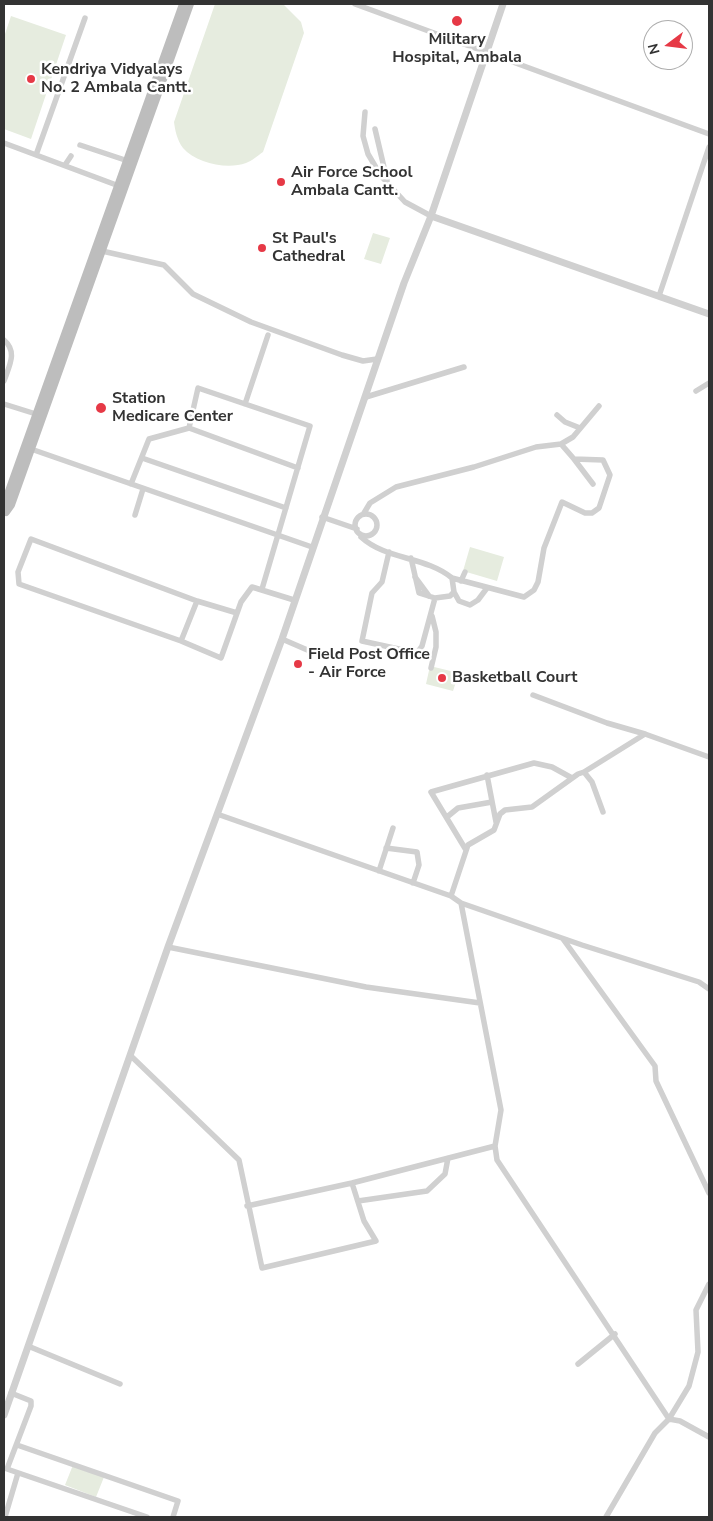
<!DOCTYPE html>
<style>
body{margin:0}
#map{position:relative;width:713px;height:1521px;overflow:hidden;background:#fff;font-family:"Nunito Sans",sans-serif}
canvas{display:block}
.frame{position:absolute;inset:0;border:5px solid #333;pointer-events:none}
.north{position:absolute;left:643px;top:20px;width:50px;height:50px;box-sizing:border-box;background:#fff;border:1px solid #adadad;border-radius:50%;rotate:255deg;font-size:14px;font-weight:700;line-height:20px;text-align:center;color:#333}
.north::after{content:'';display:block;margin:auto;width:18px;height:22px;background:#e63946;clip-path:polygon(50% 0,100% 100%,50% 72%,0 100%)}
</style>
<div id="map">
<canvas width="713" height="1521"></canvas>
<div class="frame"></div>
<div class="north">N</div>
</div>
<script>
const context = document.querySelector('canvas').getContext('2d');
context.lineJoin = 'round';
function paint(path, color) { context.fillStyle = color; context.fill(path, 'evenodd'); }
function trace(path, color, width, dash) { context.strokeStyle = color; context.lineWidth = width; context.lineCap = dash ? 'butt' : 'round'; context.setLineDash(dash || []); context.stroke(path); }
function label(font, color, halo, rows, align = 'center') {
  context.font = font + ' "Nunito Sans",sans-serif'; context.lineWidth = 5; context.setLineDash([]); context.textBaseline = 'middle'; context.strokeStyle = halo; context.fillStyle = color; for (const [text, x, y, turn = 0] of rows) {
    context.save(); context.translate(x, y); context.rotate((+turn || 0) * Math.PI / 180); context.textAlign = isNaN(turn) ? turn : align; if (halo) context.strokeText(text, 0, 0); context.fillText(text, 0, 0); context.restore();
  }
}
const green = new Path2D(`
 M215,4H283L301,22L304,33L263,152C257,156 252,161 246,163C227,170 196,163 183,148C177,140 175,130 174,122Z
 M11,16L66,35L31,139L4,129V37Z
 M373,233L390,238L381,264L364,259Z
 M470,547L504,557L497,581L463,571Z
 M430,666L459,673L453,691L426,684Z
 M73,1465L104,1477L96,1497L65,1485Z`);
const minor = new Path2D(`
 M355,4L709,134
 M365,112L363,136L368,154L381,176L405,202L431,216
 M375,129L387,180
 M4,143L119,186
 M80,145L128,161
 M36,155L85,18
 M65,165L71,156
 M102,251L164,265L193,294L251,322L342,355L363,361L377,359
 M659,296L709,147
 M4,340C18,352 9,366 4,381
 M696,391L709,383
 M366,397L464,367
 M4,404L36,414
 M245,404L268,335
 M557,415L565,422L580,428
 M189,428L298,468
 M561,444L573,437L599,406
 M31,449L312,547
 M142,458L286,508
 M574,459L593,484
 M131,484L149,439L189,428L198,388L310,426L262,589
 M355 525a11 11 0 1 1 22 0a11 11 0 1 1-22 0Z
 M135,515L143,489
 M322,517L357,529
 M361,537C386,560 425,556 452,578L524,597L534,590L538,582L544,548L562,502L585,513H592L599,508L610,475L603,460L574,459L561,444L536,447L474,467L396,487L370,503L364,513
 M389,552L382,582L372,593L362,641L417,653L422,646L435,598L419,593L411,558
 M415,577L429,596
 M461,581L465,572
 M454,592L459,601L470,605L478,600L487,588
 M435,598L450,596L454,592L452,578
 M237,613L197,601L31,539L18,572L19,584L181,641L221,658L241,602L252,587L294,600
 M282,639L312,652
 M181,641L197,601
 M431,668L436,647V632L432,616
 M533,695L607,723L645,734L584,772
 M645,734L709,757
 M487,775L496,822
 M217,814L451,896L461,903L582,945L699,982L709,989
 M447,817L458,808L492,802
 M386,848L417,852L419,865L413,883
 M466,850L431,792L534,763L552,767L572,778
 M379,871L393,828
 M451,896L468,845L494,830L500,814L505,810L532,807L578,774L584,772L592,782L603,812
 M461,903L501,1110L495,1146L497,1160L669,1419L680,1421L709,1437
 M563,939L655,1066L656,1081L709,1193
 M168,947L366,987L480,1003
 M131,1056L239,1160L262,1268L376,1241L364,1221L352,1183
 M358,1201L427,1191L445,1174L448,1158
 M247,1206L352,1183L495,1146
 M28,1346L120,1384
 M578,1364L615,1334
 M11,1393L31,1401V1406L7,1469L147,1517
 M17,1445L178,1501L173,1517
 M5,1517L18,1473
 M606,1517L655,1433L669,1419L689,1386L698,1352L696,1310L709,1284`);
const tertiary = new Path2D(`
 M431,216L709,314
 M4,1415L168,947L282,639L404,283L431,216L503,4`);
const secondary = new Path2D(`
 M4,505L183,4
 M6,512L11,505L31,449L190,4`);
const markers = [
 [457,21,6,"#e63946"],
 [31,79,5,"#e63946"],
 [281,182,5,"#e63946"],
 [262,248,5,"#e63946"],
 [101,408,6,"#e63946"],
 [298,664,5,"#e63946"],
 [442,678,5,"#e63946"]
];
const poiNames = [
 ["Military",457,40,"center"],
 ["Hospital, Ambala",457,58,"center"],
 ["Kendriya Vidyalays",41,70],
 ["No. 2 Ambala Cantt.",41,88],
 ["Air Force School",291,173],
 ["Ambala Cantt.",291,191],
 ["St Paul's",272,239],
 ["Cathedral",272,257],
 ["Station",112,399],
 ["Medicare Center",112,417],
 ["Field Post Office",308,655],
 ["- Air Force",308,673],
 ["Basketball Court",452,678]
];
paint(green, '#e6ecdf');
trace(minor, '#d0d0d0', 5.5);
trace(tertiary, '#d0d0d0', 7);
trace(secondary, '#bdbdbd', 8);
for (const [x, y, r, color] of markers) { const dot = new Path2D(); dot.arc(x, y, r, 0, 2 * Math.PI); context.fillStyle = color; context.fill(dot); trace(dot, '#fff', 2); }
label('bold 16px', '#333', '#fff', poiNames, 'left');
</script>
